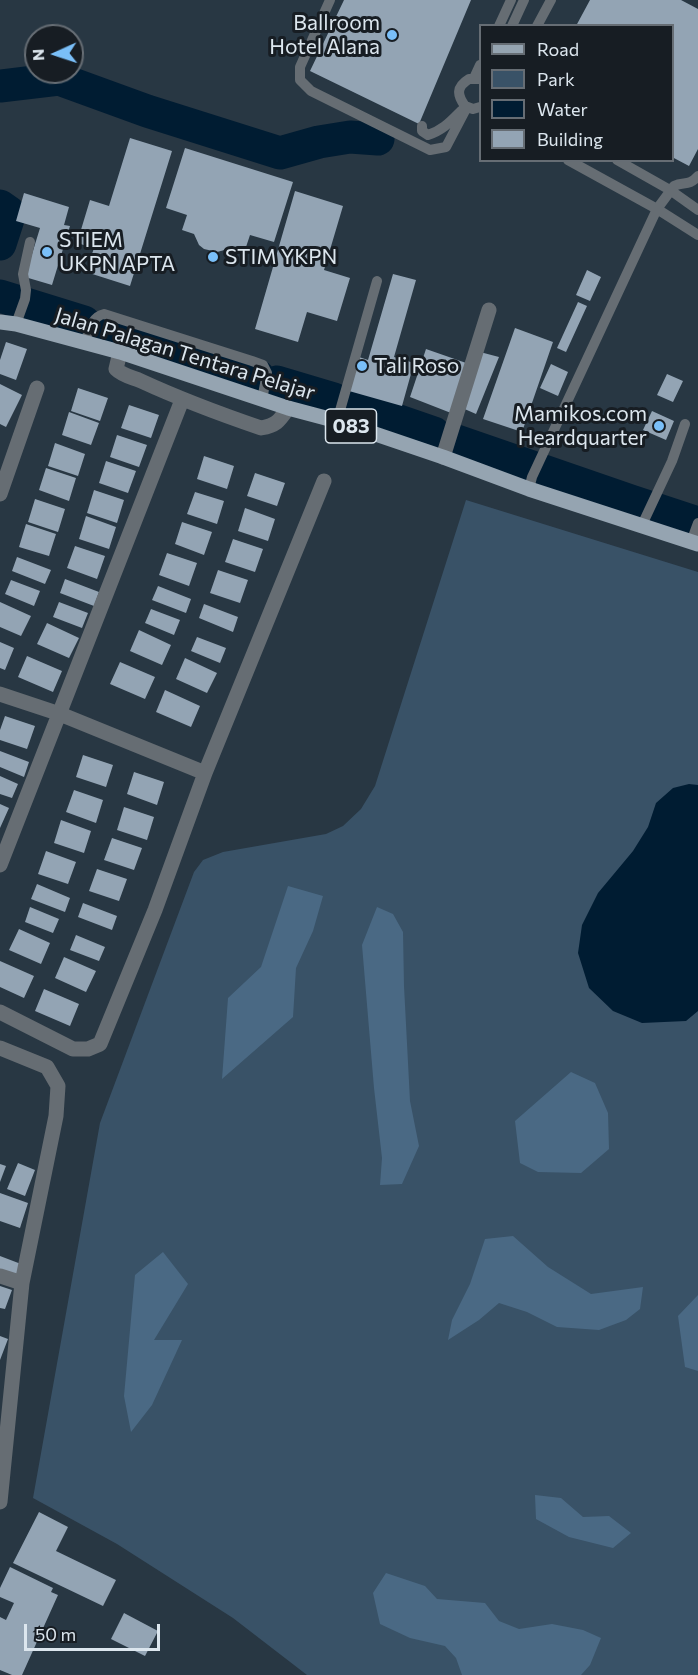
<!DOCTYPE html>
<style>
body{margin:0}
#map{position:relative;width:698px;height:1675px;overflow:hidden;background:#283743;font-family:Commissioner,sans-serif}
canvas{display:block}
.legend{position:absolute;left:479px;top:24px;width:195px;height:138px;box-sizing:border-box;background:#171d23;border:2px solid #666d74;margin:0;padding:8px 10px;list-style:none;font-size:18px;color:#dce6ee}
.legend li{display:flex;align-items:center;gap:12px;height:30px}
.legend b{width:30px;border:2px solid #666d74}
.north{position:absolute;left:24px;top:24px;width:60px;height:60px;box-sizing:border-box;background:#171d23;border:2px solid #666d74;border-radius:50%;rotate:267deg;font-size:16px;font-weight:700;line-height:24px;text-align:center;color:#dce6ee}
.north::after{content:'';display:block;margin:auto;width:21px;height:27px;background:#7abff8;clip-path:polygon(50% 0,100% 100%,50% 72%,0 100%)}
.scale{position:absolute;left:24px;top:1624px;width:136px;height:27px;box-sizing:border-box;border:3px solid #dce6ee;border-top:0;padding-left:8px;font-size:18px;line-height:21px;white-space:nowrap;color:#dce6ee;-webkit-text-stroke:4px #171d23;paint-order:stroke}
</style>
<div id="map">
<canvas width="698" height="1675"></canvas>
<ul class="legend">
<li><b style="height:8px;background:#95a4b1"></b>Road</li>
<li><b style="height:16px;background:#395267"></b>Park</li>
<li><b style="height:16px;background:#001c32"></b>Water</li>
<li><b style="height:16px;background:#93a4b4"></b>Building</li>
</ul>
<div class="north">N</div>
<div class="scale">50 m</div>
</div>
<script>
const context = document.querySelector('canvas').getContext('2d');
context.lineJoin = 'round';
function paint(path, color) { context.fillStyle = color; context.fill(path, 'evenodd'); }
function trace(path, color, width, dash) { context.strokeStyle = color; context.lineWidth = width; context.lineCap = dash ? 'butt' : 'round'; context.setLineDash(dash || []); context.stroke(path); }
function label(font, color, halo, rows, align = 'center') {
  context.font = font + ' Commissioner,sans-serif'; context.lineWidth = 6; context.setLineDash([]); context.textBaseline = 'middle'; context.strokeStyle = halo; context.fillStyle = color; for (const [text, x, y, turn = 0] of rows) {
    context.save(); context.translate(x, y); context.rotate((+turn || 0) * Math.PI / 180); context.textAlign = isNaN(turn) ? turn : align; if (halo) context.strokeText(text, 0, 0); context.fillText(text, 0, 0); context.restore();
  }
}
const green = new Path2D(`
 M466,500L698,572V1675H307L233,1618L117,1544L33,1498L100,1123L194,872L203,860L223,852L326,834L343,826L361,809L375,786Z`);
const forest = new Path2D(`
 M288,886L323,896L313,931L296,968L293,1017L222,1079L228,998L261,967Z
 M377,907L393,914L403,932L404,986L410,1101L419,1146L402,1184L380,1185L382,1158L374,1088L362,945Z
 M571,1072L595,1083L608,1113L609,1149L581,1173L538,1172L520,1163L515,1121Z
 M513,1236L548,1267L591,1294L643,1287L640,1309L626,1320L599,1330L557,1327L527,1312L499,1303L479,1320L448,1340L452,1320L470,1284L485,1239Z
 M163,1252L188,1284L154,1340H182L152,1405L131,1432L124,1396L135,1275Z
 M698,1295V1371L685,1367L678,1316Z
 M535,1495L561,1498L583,1517L609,1516L631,1533L613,1548L569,1537L536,1519Z
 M386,1573L425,1586L437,1599L485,1603L499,1621L519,1629L552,1624L583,1630L601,1638L590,1665L581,1675H462L456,1658L445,1646L410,1638L380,1624L373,1593Z`);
const water = new Path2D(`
 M689,784L698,785V1011L686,1021L642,1023L613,1011L589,988L578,953L582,925L598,893L633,851L648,827L656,803L673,788Z`);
const river = new Path2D(`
 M0,86L59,79L147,111L280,153L319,142L350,137L378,139
 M0,206L10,213L0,244
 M0,296L84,322
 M103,328L258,376
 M277,382L334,399
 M350,404L434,433
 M457,441L631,501L698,523`);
const building = new Path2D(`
 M344,0H471L419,124L310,71Z
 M590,0H681L698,9V149L689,166L672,157V26H576Z
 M130,138L172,151L130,286L86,272L94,248L77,243L90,200L109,206Z
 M185,148L293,182L274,242L250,235L245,250L236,247L217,252L204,249L199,245L194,234L182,230L187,215L166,208Z
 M295,191L343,206L324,270L350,278L337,321L307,312L298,342L255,329Z
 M24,193L69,207L64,225L70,226L52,285L25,277L40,228L16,221Z
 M587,270L601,277L590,301L576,295Z
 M393,274L416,280L394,357L414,363L402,406L349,391L359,357L368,360Z
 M578,302L587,306L566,352L557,348Z
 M515,328L553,342L522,432L483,419Z
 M6,342L27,349L16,380L0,374V360Z
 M426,349L469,364L451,413L410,397Z
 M480,352L499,357L476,414L460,407Z
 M551,364L568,372L558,396L540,388Z
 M667,374L683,381L673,402L657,395Z
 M0,384L22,395L6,427L0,424Z
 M78,388L108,398L100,421L71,411Z
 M129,405L159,415L151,438L121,428Z
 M652,411L674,421L666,440L643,430Z
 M69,412L99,423L91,445L62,435Z
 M117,435L147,445L139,467L110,457Z
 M55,443L85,454L78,476L48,466Z
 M204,456L234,466L227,489L197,479Z
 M106,461L136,471L128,493L99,483Z
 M46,468L76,478L69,501L39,490Z
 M255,473L285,483L277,506L247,496Z
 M94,490L124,500L117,523L87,513Z
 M195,492L224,501L217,524L187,514Z
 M35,499L65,509L58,532L28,522Z
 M245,508L275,519L268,541L238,531Z
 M86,516L116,527L109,549L79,539Z
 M182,522L212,532L204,555L175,544Z
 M26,524L56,534L49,556L19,547Z
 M233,539L263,549L255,572L225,562Z
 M75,546L105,556L97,579L67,568Z
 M167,553L197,563L189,586L159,575Z
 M17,557L51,570L45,584L12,571Z
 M218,570L248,580L240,603L210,593Z
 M65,579L99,592L94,606L60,593Z
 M11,580L40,591L34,606L5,594Z
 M158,586L191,599L186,613L152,600Z
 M0,602L31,616L21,636L0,627Z
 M59,602L88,613L82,628L53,617Z
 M204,604L238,617L233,632L199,618Z
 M151,609L180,620L174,635L145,623Z
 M47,623L79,638L69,658L37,644Z
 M139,630L171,645L162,665L130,651Z
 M197,637L226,648L220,663L191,651Z
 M0,642L14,648L5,670L0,668Z
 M27,656L62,671L53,692L18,677Z
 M185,658L217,673L207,693L176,679Z
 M120,662L155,677L145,699L110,684Z
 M165,690L200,706L191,727L156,712Z
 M5,716L35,726L27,749L0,740V730Z
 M0,751L29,762L24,777L0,767Z
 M83,755L113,765L106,787L76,777Z
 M134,772L164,782L157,805L127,794Z
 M0,776L18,784L12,798L0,794Z
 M74,790L103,800L96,823L66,812Z
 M0,804L9,808L0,828Z
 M124,807L154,817L147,840L117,830Z
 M61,820L91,831L84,853L54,843Z
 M112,838L142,848L134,870L104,860Z
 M46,851L76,862L68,884L38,874Z
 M97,869L127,879L119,901L89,891Z
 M37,884L70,898L65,912L31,899Z
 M83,903L117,916L112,930L78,917Z
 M30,907L59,919L53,933L25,922Z
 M19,929L50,943L41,964L9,950Z
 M76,935L105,947L99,961L70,950Z
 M64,957L96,971L86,992L55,978Z
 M0,961L34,976L24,998L0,987Z
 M44,989L79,1004L70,1026L35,1011Z
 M18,1163L35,1170L25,1196L7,1189Z
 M0,1164L6,1166L0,1182Z
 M0,1193L28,1203L20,1228L0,1221Z
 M0,1256L21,1264L16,1278L0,1272Z
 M0,1286L12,1290L5,1309L0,1308Z
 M0,1336L8,1339L0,1360Z
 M39,1512L68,1527L56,1551L116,1580L103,1606L13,1563Z
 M10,1567L53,1588L51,1592L58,1595L22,1675H12L0,1670V1617L6,1620L14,1603L0,1597V1588Z
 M124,1613L158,1631L145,1656L111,1639Z`);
const service = new Path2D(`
 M330,0L300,67V80L311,91L430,150L446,147L467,107
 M499,26L511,0
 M512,26L524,0
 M537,26L551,0
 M474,78L480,65
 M480,79H469C456,87 457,95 465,106L473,109L480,107
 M422,126V131L428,135C443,130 450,122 461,111
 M568,160L657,209L698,235
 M617,160L670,190L698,210
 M16,324L25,299L26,290L23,274L30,242
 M85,343C89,331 91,317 104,314L252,361L263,365L267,373L262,400
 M337,421L377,281
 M529,489L532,477L657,209L674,186C684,181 688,187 698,176
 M642,525L672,461L685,424
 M691,542L698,523`);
const minor = new Path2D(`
 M120,352L116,369C123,376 132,377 141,381C180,399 220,414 261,428C277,425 279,421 288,408
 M443,457L489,310
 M0,494L37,388
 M0,694L60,714L205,773
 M0,865L182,400
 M0,1012L73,1049H88L100,1044L155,910L205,773L324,481
 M0,1048L47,1067L58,1086L56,1116L22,1283L0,1502
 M0,1276L22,1283`);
const primary = new Path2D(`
 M0,322L16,324L120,352L288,408L337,421L443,457L529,489L698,544`);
const markers = [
 [392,35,6,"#7abff8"],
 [47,252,6,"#7abff8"],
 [213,257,6,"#7abff8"],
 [362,366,6,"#7abff8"],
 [659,426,6,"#7abff8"]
];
const shields = [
 [351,426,51]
];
const shieldNames = [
 ["083",351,426]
];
const poiNames = [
 ["Ballroom",380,23,"right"],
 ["Hotel Alana",380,47,"right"],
 ["STIEM",59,240],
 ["UKPN APTA",59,264],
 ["STIM YKPN",225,257],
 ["Tali Roso",374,366],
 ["Mamikos.com",647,414,"right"],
 ["Heardquarter",647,438,"right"]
];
const streetNames = [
 ["Jalan Palagan Tentara Pelajar",185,354,17]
];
paint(green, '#395267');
paint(forest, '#4a6984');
paint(water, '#001c32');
trace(river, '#001c32', 33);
paint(building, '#93a4b4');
trace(service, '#666d73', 10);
trace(minor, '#666d73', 15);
trace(primary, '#95a4b1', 15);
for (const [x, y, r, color] of markers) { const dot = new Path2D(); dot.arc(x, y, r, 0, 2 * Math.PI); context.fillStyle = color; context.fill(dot); trace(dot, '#171d23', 2); }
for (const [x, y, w] of shields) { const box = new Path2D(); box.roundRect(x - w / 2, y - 17, w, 34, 4.5); context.fillStyle = '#171d23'; context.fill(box); trace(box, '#dce6ee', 1.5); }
label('bold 20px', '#dce6ee', null, shieldNames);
label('21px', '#dce6ee', '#171d23', poiNames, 'left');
label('21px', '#dce6ee', '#171d23', streetNames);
</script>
